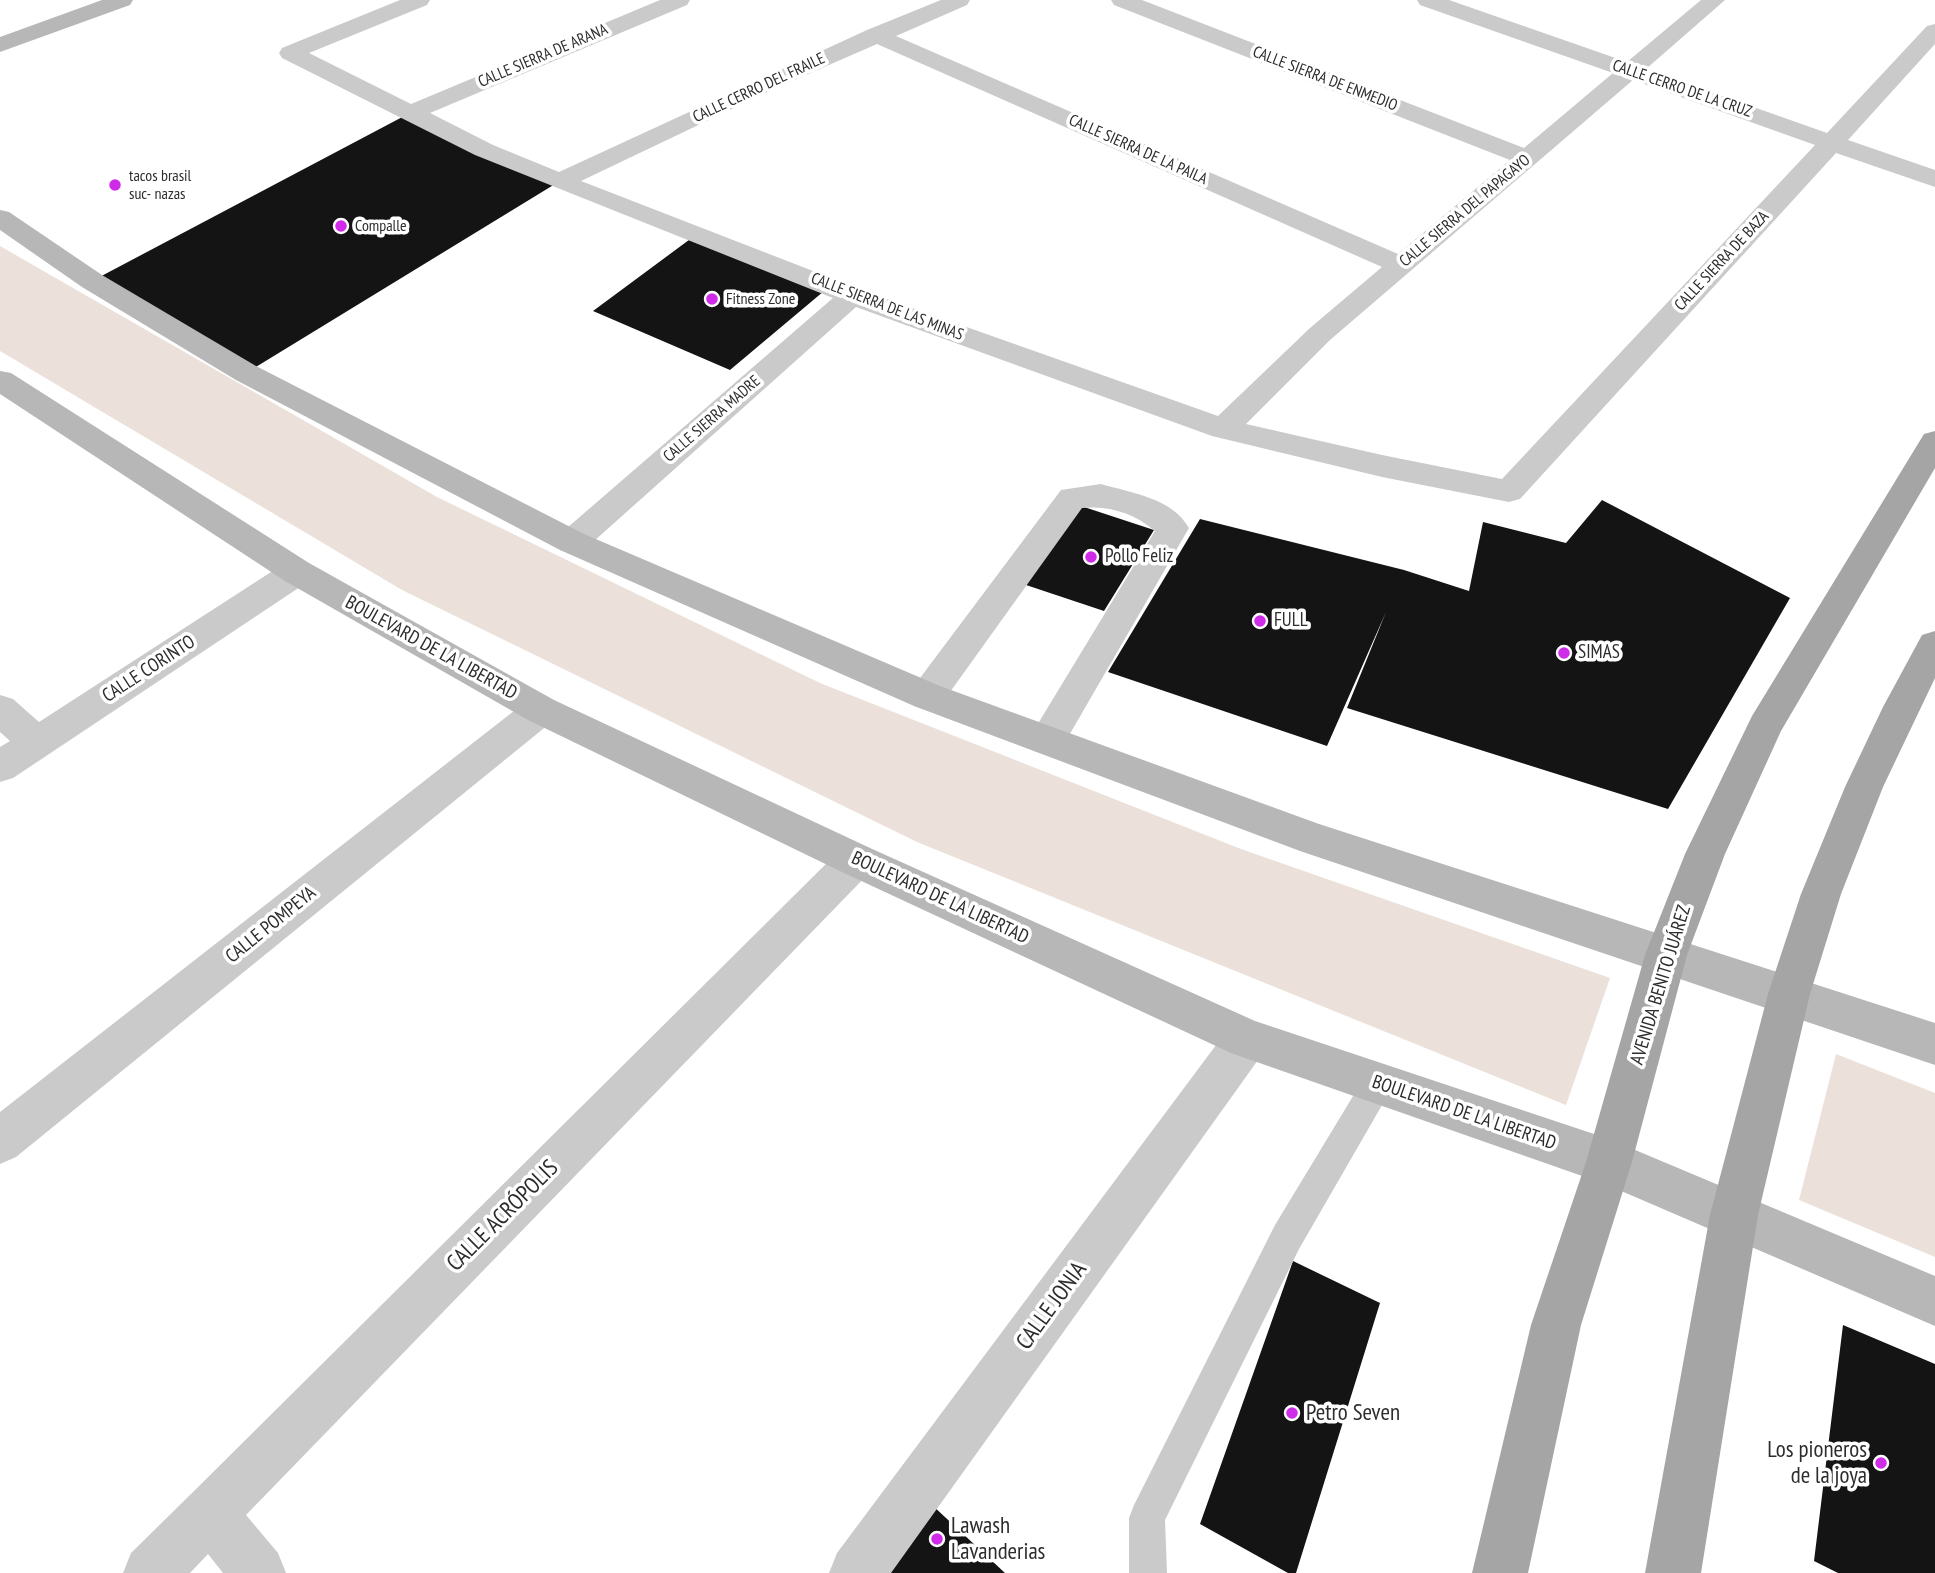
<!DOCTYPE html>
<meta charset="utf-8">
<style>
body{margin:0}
canvas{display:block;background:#fff}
</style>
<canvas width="1935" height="1573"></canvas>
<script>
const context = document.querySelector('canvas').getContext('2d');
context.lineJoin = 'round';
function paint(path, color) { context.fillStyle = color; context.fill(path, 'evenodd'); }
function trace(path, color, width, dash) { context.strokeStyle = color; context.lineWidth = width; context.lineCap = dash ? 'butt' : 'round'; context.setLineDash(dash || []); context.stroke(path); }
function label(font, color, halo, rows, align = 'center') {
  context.font = font + ' "PT Sans Narrow",sans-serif'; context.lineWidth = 7; context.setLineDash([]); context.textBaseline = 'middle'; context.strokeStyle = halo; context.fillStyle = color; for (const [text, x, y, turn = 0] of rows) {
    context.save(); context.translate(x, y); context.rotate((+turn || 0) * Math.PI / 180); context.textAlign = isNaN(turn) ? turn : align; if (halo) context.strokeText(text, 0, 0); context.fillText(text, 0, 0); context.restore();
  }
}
const green = new Path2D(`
 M0,246L437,497L820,683L1241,849L1610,978L1566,1105L917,842L402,590L0,351Z
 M1836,1054L1935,1093V1257L1799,1200Z`);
const building = new Path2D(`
 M408,114L560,181L246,373L92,281Z
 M697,234L830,286L730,370L593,311Z
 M1602,500L1790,598L1668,809L1347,708L1386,612L1327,746L1108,672L1200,519L1404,570L1469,591L1483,522L1566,543Z
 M1081,506L1154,530L1104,611L1026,585Z
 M1293,1261L1380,1303L1296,1573H1288L1200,1524Z
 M1843,1325L1935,1364V1573H1838L1814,1561Z
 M931,1504L1005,1573H881Z`);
const lane = new Path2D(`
 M1378,1068L1389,1073L1393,1083L1389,1093L1299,1249L1165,1520L1167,1573H1129V1518L1134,1505L1275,1225L1367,1073Z`);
const street = new Path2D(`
 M400,0H430L427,5L309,53L411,104L660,0H690L687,5L430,113L493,145L559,172L867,30L941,0H970L967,5L896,36L1398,254L1510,160L1114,5L1111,0H1142L1524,148L1613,73L1420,5L1417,0H1449L1627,62L1701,0H1725L1646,69L1827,133L1927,26L1935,24V44L1848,140L1935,170V187L1836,153L1520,499L1509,502L1382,477L1212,436L856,307L584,550L572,554L560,550L555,542L560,534L833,298L475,155L282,58L279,53L282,48ZM877,44L1382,267L1310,328L1218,416L862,290L581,181L776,88ZM1633,80L1815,145L1502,479L1382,455L1246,424L1330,340Z
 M1101,484C1132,493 1172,498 1189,528L1060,751L1047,755L1034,751L1028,740L1155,531C1134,513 1109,505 1082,508L940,706L927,710L914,706L909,696L914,686L1061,490Z
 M297,560L309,563L314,572L309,581L13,778L0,782V747L10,741L0,732V695L13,699L39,722L285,563Z
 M541,696L554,700L559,710L554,720L16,1157L0,1164V1112L528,700Z
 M856,843L870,848L876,860L870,872L246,1515L278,1553L286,1573H223L208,1554L190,1573H123L131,1553L191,1494L842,848Z
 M1247,1019L1263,1025L1269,1039L1263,1053L891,1573H829L837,1553L1231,1025Z`);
const secondary = new Path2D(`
 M102,0H133L130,5L0,52V37Z
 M0,210L9,212L102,275L256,366L584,534L940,686L1319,824L1935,1023V1065L1300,851L914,706L560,550L236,380L82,287L0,230Z
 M0,371L11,373L309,563L554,700L870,848L1255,1021L1609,1139L1935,1276V1326L1605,1184L1231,1053L842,872L528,720L285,581L0,394Z`);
const primary = new Path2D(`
 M1935,431V468L1781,731L1725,854L1687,955L1632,1162L1581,1325L1528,1573H1472L1531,1325L1586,1162L1645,955L1685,854L1752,716L1924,434Z
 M1935,631V678L1883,787L1841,894L1810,994L1758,1215L1701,1573H1645L1710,1215L1768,994L1801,894L1845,787L1883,707L1922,635Z`);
const markers = [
 [115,185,7,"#cf2be8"],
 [341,226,7,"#cf2be8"],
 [712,299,7,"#cf2be8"],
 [1091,557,7,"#cf2be8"],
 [1260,621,7,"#cf2be8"],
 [1564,653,7,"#cf2be8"],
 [1292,1413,7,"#cf2be8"],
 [1881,1463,7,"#cf2be8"],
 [937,1539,7,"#cf2be8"]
];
const farStreetnames = [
 ["CALLE SIERRA DE ARANA",543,56,-23],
 ["CALLE SIERRA DE ENMEDIO",1325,79,21],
 ["CALLE CERRO DEL FRAILE",759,88,-25],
 ["CALLE CERRO DE LA CRUZ",1682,89,19],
 ["CALLE SIERRA DE LA PAILA",1138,150,24],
 ["CALLE SIERRA DEL PAPAGAYO",1465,211,-40],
 ["CALLE SIERRA DE BAZA",1722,261,-47],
 ["CALLE SIERRA DE LAS MINAS",887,307,21],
 ["CALLE SIERRA MADRE",712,419,-41]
];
const farPoinames = [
 ["tacos brasil",129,176],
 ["suc- nazas",129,194],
 ["Compalle",355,226],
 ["Fitness Zone",726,299]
];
const poiNames = [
 ["Pollo Feliz",1105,557],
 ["FULL",1274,621],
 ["SIMAS",1578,653]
];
const streetNames = [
 ["BOULEVARD DE LA LIBERTAD",431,648,29],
 ["CALLE CORINTO",149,669,-33],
 ["BOULEVARD DE LA LIBERTAD",940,898,25],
 ["CALLE POMPEYA",271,925,-39],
 ["AVENIDA BENITO JUÁREZ",1661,985,-73],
 ["BOULEVARD DE LA LIBERTAD",1464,1113,19]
];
const nearStreetnames = [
 ["CALLE ACRÓPOLIS",503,1216,-45],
 ["CALLE JONIA",1052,1306,-54]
];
const nearPoinames = [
 ["Petro Seven",1306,1413],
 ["Los pioneros",1867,1450,"right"],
 ["de la joya",1867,1476,"right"],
 ["Lawash",951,1526],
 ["Lavanderias",951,1552]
];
paint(green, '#ebe1da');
paint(building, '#141414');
paint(lane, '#cacaca');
paint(street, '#cacaca');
paint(secondary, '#b7b7b7');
paint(primary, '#a5a5a5');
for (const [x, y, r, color] of markers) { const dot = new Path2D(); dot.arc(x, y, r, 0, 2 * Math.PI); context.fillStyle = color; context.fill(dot); trace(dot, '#fff', 2.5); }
label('16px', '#2d2d2d', '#fff', farStreetnames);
label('16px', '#2d2d2d', '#fff', farPoinames, 'left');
label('19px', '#2d2d2d', '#fff', poiNames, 'left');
label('19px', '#2d2d2d', '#fff', streetNames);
label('23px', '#2d2d2d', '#fff', nearStreetnames);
label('23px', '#2d2d2d', '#fff', nearPoinames, 'left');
</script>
